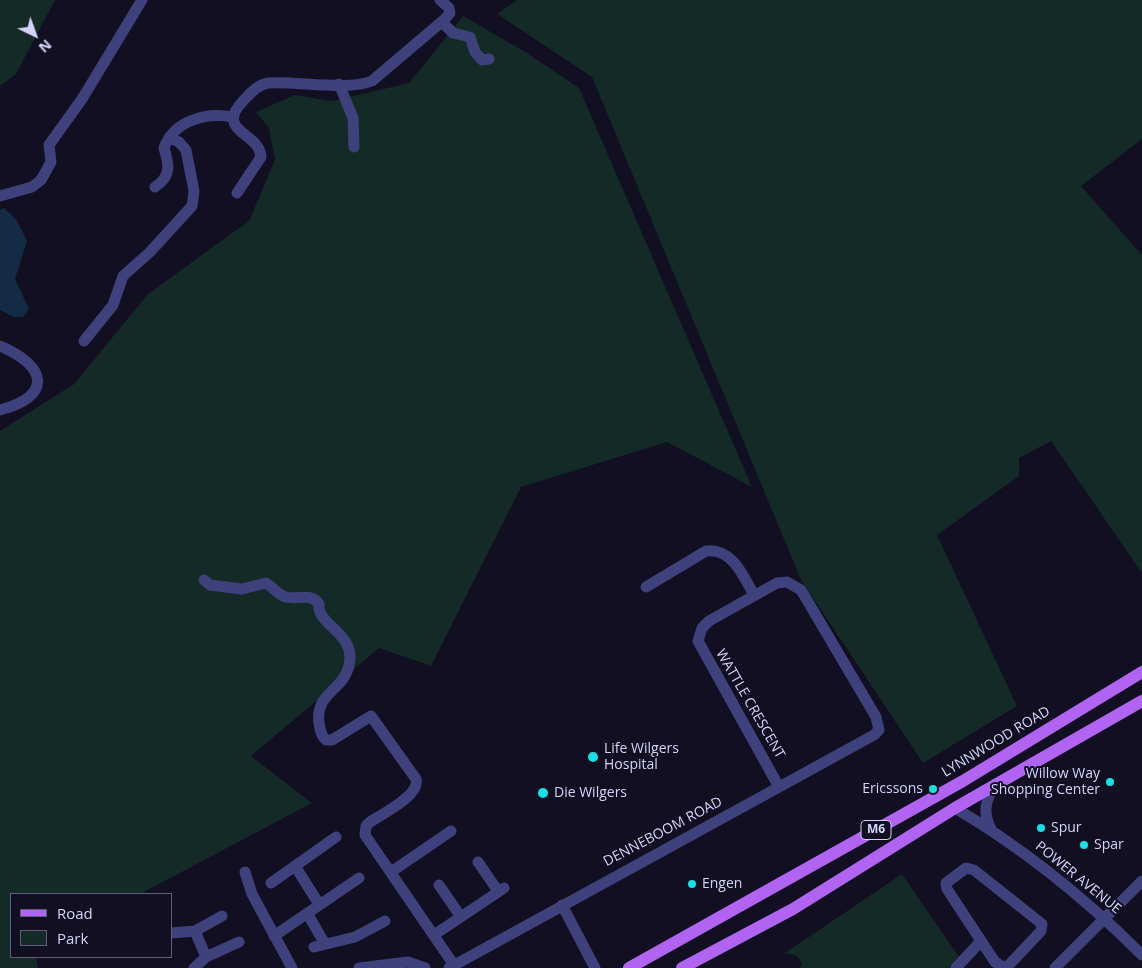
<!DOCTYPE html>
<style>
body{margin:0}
#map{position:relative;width:1142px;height:968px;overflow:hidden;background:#110f21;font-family:"Open Sans",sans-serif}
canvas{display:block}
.legend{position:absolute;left:10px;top:893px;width:162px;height:65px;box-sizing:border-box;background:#110f21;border:1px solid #5f5d78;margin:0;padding:6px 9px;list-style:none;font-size:15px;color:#d4d3fb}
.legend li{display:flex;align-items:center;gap:10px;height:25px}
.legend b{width:25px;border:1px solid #5f5d78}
.north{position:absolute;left:10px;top:10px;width:50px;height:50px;-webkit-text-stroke:4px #110f21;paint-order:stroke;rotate:138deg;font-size:14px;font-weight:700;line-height:20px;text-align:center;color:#d4d3fb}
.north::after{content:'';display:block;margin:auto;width:18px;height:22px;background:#d4d3fb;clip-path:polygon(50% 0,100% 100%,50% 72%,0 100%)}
</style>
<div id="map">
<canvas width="1142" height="968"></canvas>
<ul class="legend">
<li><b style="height:6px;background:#b164f1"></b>Road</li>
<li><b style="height:14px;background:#132a27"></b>Park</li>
</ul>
<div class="north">N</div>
</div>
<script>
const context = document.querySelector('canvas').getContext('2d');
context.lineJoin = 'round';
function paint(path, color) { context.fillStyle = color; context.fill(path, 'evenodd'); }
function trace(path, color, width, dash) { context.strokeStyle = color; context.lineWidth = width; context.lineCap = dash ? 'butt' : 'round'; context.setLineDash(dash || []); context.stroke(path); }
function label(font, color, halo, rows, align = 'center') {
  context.font = font + ' "Open Sans",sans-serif'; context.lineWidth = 4; context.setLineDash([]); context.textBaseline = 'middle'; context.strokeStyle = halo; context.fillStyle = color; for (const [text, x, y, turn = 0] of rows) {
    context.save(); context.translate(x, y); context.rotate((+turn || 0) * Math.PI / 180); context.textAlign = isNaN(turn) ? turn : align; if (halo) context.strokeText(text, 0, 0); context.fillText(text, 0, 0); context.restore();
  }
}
const green = new Path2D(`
 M0,0H55L16,74L0,86Z
 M517,0H1142V139L1081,186L1142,255V573L1051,441L1019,458V476L937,535L1017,706L923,763L801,580L592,77L497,14Z
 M463,16L527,53L579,88L752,487L667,442L521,487L431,666L379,648L251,756L312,803L140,894H11V957H36L38,968H0V431L74,384L148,294L249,221L275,160L269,128L256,112L295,95L332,101L409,83Z
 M902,874L959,957L949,968H800L802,965C799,955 795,955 785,953Z`);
const water = new Path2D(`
 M4,208L16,219L27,241L15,279L29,309L23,317H14L0,310V210Z`);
const minor = new Path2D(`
 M442,22L453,33L470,37L475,52L482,60L489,59
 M339,84L353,118L354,147
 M155,187C172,176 169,164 164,148C174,120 207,112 233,117
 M237,193L261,157C260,132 214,132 243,101C251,93 257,85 268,83C297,81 347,91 372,81L445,19L450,13L449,8L440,0
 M0,196L32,187L41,180L51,162L49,145L82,99L142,0
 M84,341L113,305L123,276L150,252L192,206L194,191L186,150L179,142L170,138
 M0,346C46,365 54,396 0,410
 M204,580L210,585L242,589L266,583C273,587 278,595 286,597C298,600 311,592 319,604C316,625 357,633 349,665C344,691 315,692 319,723C320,730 321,736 326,740H332L371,716L416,779C421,795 382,814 370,822L366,826L365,835L454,965
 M646,587L706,551C732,548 743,575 754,595
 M955,808C1023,848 1086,899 1142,955
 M991,829C982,812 986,800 995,784
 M478,862L498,891
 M295,866L319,904
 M966,868L974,870L1042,924L1041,931L1007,967H1003L995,962L947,889L946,883Z
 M245,872L252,894L292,968
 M391,872L451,831
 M271,883L336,837
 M439,885L461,917
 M562,905L595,968
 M307,913L325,944
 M171,933L195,931
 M434,935L504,888
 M274,936L359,878
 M314,947L355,937L385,921
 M206,957L239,942
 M194,968L206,957L195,931L222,916
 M359,968L408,962L425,968
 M449,968L874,735L879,730L876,717L801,590L787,582L777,583L709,621L702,628L698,641L779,787
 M956,968L981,941
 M1055,968L1142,881`);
const major = new Path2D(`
 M629,968L963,781L1142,672
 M682,968L793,909L955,808L1142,701`);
const markers = [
 [593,757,6,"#15e1e5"],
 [1110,782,5,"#15e1e5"],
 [933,789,5,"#15e1e5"],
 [543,793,6,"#15e1e5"],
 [1041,828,5,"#15e1e5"],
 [1084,845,5,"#15e1e5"],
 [692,884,5,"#15e1e5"]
];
const shields = [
 [876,830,30]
];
const shieldNames = [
 ["M6",876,830]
];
const streetNames = [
 ["WATTLE CRESCENT",750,704,60],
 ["LYNNWOOD ROAD",996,742,-31],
 ["DENNEBOOM ROAD",663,832,-28],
 ["POWER AVENUE",1078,878,39]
];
const poiNames = [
 ["Life Wilgers",604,749],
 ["Hospital",604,765],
 ["Willow Way",1100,774,"right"],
 ["Shopping Center",1100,790,"right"],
 ["Ericssons",923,789,"right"],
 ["Die Wilgers",554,793],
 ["Spur",1051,828],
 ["Spar",1094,845],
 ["Engen",702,884]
];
paint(green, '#132a27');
paint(water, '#142b46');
trace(minor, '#3e417b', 11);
trace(major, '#b164f1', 12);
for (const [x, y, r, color] of markers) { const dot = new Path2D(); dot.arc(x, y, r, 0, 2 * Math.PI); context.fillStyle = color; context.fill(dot); trace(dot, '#110f21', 2); }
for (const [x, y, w] of shields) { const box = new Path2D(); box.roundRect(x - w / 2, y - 9.5, w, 19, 4); context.fillStyle = '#110f21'; context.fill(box); trace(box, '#d4d3fb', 1); }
label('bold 12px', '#d4d3fb', null, shieldNames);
label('14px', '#d4d3fb', '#110f21', streetNames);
label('14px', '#d4d3fb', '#110f21', poiNames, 'left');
</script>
